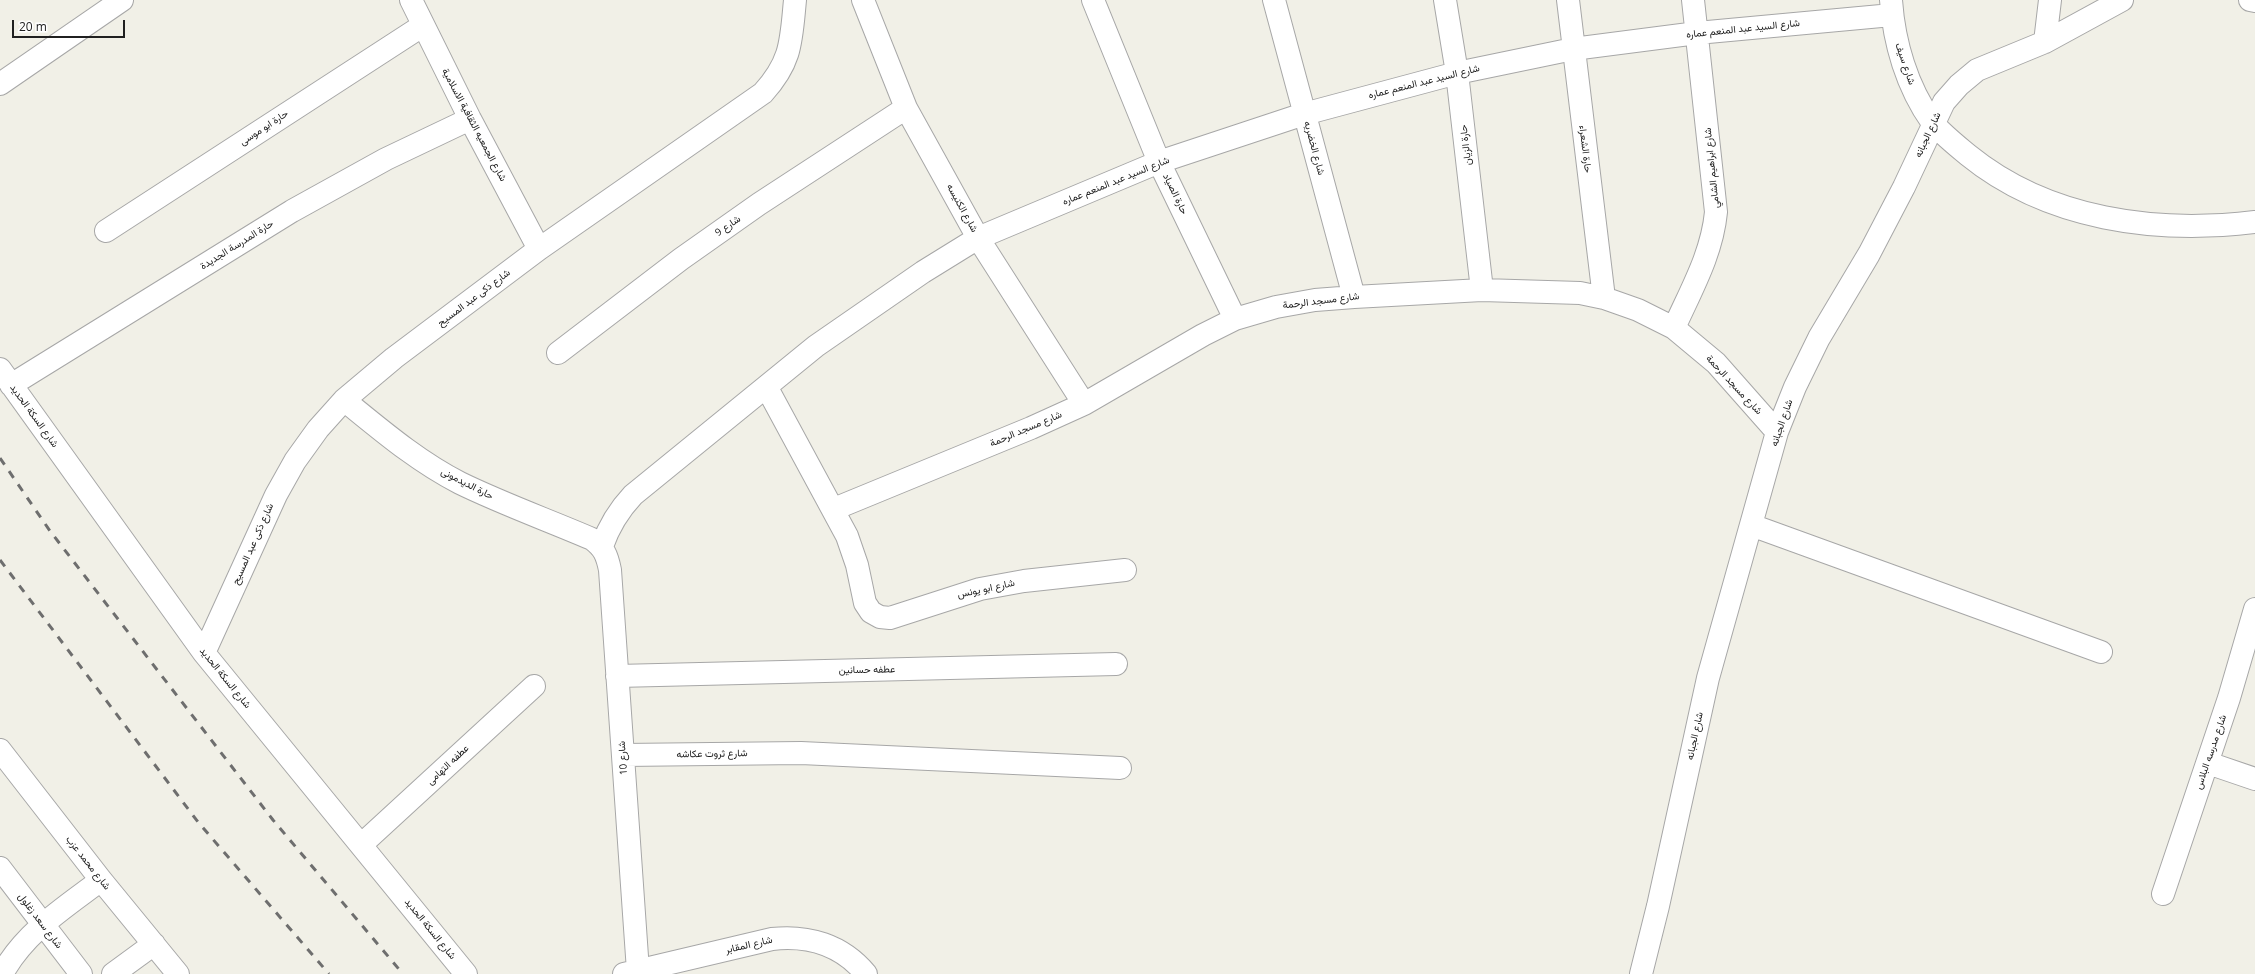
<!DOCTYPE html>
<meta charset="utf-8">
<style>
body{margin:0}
#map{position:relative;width:2255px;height:974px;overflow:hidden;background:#f1f0e7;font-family:"Open Sans",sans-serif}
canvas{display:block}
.scale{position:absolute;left:12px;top:20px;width:113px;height:18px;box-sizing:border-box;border:2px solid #202020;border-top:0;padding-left:5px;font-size:12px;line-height:14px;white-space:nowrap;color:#202020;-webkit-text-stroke:3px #fff;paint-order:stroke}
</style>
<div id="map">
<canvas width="2255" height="974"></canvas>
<div class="scale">20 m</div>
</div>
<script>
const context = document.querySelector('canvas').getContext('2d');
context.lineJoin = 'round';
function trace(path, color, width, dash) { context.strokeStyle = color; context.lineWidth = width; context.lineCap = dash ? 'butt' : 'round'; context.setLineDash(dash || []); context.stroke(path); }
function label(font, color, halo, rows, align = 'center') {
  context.font = font + ' "Open Sans",Vazirmatn,sans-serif'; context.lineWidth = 4; context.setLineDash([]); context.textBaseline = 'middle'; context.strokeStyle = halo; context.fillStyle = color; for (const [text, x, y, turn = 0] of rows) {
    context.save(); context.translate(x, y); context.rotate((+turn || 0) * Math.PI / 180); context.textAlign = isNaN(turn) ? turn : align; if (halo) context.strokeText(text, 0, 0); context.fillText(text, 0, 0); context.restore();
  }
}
const minor = new Path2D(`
 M411,0L470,119L539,249
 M863,0L906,108L978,238L1084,404
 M1093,0L1159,162L1235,319
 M1274,0L1354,297
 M1445,0L1457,73L1482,290
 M1568,0L1604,298
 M1891,0C1894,43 1907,87 1932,122C1942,134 1956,145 1968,155C2048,220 2156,234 2255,222
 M2250,0L2255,1
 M2045,42L2050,0
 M0,84L122,0
 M106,231L422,26
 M1674,328C1691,290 1712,254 1716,212L1693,0
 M558,353L681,259L759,204L906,108
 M0,369L204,653L466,974
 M11,385L292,211L386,159L470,119
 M767,388L847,536L857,565L865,603L871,612L880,617L890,618L980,589L1024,581L1125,570
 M344,400C381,430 417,461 460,483C503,504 548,520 592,539C604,548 607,555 610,570L638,971
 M834,509L1031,428L1084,404L1203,335L1235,319L1276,307L1315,300L1354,297L1482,290L1580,293L1604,298L1638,310L1674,328L1716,363L1777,432
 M1751,525L2101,652
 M602,546C609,526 618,511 633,495L816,346L923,272L978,238L1159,162L1304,114L1457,73L1573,49L1697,33L1892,15
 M204,653L276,495L295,461L318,429L344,400L394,358L539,249L763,93C792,61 791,41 795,0
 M617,676L1116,664
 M0,750L101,880L178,974
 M623,755L801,753L1120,768
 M2208,763L2255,779
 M361,845L534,686
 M0,868L81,974
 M2163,894L2229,698L2255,609
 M2,974C25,932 64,908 101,880
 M113,974L154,944
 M624,974L772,939C808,935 842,945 866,974
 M1641,974L1658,906L1708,678L1777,432L1795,387L1819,338L1869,254L1904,187L1944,102L1959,85L1977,70L2045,42L2122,0`);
const rail = new Path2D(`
 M0,458L50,531L273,820L403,974
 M0,560L198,822L329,974`);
const streetNames = [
 ["شارع السيد عبد المنعم عماره",1743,29,-6],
 ["شارع سيف",1905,64,71],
 ["شارع السيد عبد المنعم عماره",1424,82,-14],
 ["شارع الجمعيه الثقافية الاسلامية",474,125,62],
 ["حارة ابو موسى",264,128,-33],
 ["شارع الجبانه",1928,135,-65],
 ["حارة الزيان",1466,145,-97],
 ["شارع الخضريه",1314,148,75],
 ["حارة الشعراء",1585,149,83],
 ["شارع ابراهيم الشامي",1712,168,-96],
 ["شارع السيد عبد المنعم عماره",1116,181,-22],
 ["حارة الصياد",1175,194,64],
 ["شارع الكنيسه",962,208,61],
 ["شارع 9",728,226,-35],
 ["حارة المدرسة الجديدة",237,245,-32],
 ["شارع ذكى عبد المسيح",474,298,-37],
 ["شارع مسجد الرحمة",1321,301,-7],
 ["شارع مسجد الرحمة",1734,385,47],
 ["شارع السكة الحديد",34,416,54],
 ["شارع الجبانه",1782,423,-71],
 ["شارع مسجد الرحمة",1026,429,-23],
 ["حارة الديدمونى",467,484,27],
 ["شارع ذكى عبد المسيح",253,544,-66],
 ["شارع ابو يونس",986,589,-12],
 ["عطفه حسانين",867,670,-1],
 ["شارع السكة الحديد",225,678,51],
 ["شارع الجبانه",1695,736,-78],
 ["شارع مدرسه البلاس",2211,752,-71],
 ["شارع ثروت عكاشه",712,754,-1],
 ["شارع 10",623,758,-94],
 ["عطفه التهامى",448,765,-43],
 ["شارع محمد عزب",88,863,52],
 ["شارع سعد زغلول",40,921,53],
 ["شارع السكة الحديد",430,929,51],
 ["شارع المقابر",749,945,-13]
];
trace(minor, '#a7a7a7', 24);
trace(minor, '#fff', 22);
trace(rail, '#6e6e6e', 3, [8, 8]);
label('10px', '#202020', '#fff', streetNames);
</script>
